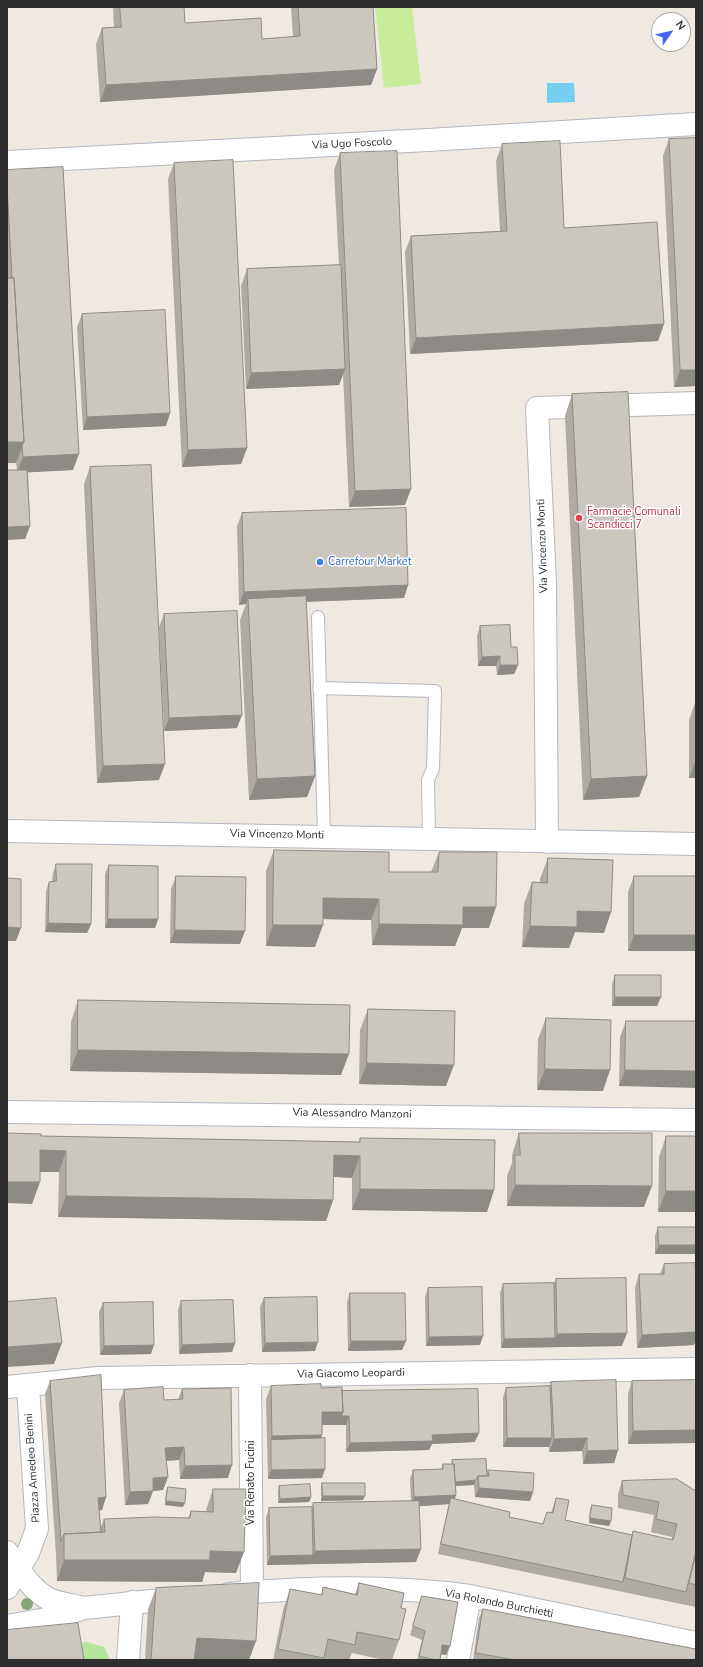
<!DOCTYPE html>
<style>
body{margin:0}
#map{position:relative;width:703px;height:1667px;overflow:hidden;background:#efe9e1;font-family:"Nunito Sans",sans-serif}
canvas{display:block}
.frame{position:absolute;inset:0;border:8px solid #2e2e2e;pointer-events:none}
.north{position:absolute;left:651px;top:12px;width:40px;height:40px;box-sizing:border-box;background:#fff;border:1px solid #ababab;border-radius:50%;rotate:56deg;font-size:11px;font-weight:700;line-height:16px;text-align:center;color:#2e2e2e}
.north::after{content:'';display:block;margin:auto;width:14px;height:18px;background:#4264fb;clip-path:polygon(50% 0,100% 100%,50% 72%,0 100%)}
</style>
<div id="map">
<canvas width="703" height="1667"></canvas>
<div class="frame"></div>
<div class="north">N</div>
</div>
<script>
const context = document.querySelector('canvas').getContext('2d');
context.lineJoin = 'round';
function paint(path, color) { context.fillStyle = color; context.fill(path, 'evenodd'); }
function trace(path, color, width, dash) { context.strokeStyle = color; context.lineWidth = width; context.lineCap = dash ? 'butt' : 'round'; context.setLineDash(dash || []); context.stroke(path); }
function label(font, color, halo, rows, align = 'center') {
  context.font = font + ' "Nunito Sans",sans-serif'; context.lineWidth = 3; context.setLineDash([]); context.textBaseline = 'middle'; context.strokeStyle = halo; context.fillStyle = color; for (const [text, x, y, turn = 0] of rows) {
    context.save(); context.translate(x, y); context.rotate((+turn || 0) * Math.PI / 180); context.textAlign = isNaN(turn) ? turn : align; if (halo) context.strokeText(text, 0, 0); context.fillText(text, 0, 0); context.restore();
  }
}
const green = new Path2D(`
 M87,1642L104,1647L110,1660H73L70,1645Z`);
const pitch = new Path2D(`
 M375,7H412L421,84L384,88Z`);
const water = new Path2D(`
 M547,83H574L575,102L547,103Z`);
const lane = new Path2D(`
 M318,617L324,836
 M319,688L435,691L433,769L428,780L429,838`);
const street = new Path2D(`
 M7,831L696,844
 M547,842L545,584L537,408L696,403
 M7,1112L696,1120
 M250,1375L252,1592
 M7,1387L98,1378L696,1369
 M7,1552C19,1569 31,1591 51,1600C61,1604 73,1605 84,1608
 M7,1588L28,1553L37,1529L28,1386
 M229,1594C308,1587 391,1585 470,1596L696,1643
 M7,1626L57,1617L84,1608L180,1598
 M128,1660L132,1602
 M458,1660L470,1596`);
const secondary = new Path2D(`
 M7,162L428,140L696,124`);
const trees = [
 [27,1604]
];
const wall = new Path2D(`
 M113,7H184L185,23L262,39L293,37L291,7H373L377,69L371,85L100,102L96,44L102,28L114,27Z
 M696,138V386L674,387L663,156L669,139Z
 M502,144L564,228L664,324L658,341L410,354L405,252L411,236L500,231L496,161Z
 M340,153L405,505L349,507L343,374L339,385L246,389L241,286L247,269L339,265L334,170Z
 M174,163L247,448L241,464L182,467L168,179Z
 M7,170L73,470L28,472L30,526L25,539L16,462L7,463Z
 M82,314L170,413L166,426L83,430L77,327Z
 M572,394L647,776L639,797L583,800L565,416Z
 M90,467L159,780L97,783L84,484Z
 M242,513L408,585L404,598L306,602L315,776L307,797L249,800L240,620L246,604L239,605L237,526Z
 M164,614L237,728L164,731L159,627Z
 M480,626L511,647L518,665L514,674L497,675L496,666H478L477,636Z
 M696,700V778H689V720Z
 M274,850L389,872H431L439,852L489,928H462L455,946L372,945L371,920L323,919L315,947L266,946V871Z
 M548,858L604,933L575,932L569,948L522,947L524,904L532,882H540V879Z
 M56,864L91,924L87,933L45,932L46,891L49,882H52L53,873Z
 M109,865L158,919L155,928H105V874Z
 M176,876L240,944L170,943L171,889Z
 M634,876H696L628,951V892Z
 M615,975L661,997L657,1006H612V984Z
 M78,1000L341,1075L70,1071L71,1022Z
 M368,1009L446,1086L359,1084L360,1030Z
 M546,1018L603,1091L537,1090L538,1039Z
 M626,1021H696L619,1086L620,1037Z
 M519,1133L644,1207L507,1206V1176L512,1163V1155Z
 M41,1136L359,1142L360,1138L494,1190L487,1212L352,1210V1178L334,1177L333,1200L326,1221L58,1217L59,1172H40L32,1204Z
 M666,1136H696V1212H658L659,1157Z
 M658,1227H696V1254H655V1236Z
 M664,1264L696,1279V1338L694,1345L637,1348L635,1288L639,1274H660Z
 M556,1279L622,1346L501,1348L500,1293L503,1284L554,1283Z
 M428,1288L480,1345L426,1346L425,1297Z
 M350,1293L406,1341L402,1350L348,1351L347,1302Z
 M264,1298L315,1351L262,1352L260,1307Z
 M181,1301L235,1343L232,1352L179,1354L178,1310Z
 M103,1303L151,1354L100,1355L99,1312Z
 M696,1380V1443L628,1444V1394L632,1381Z
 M50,1381L106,1497L102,1510L99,1511L101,1527L104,1519L188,1518L191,1511L206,1512V1510L213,1489L236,1573L205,1572L202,1582L57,1581L56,1555L45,1394Z
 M551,1382L618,1450L614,1463L583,1464L582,1451L549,1452V1447H503V1397L506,1388L550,1386Z
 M271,1386L321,1388L342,1391L475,1442L432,1444L429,1450L346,1452V1425H322L321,1438L322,1478L268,1479L266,1399Z
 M182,1389L228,1478L180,1479L179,1460L166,1461L168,1477L163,1490L153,1491L148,1504L125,1505L119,1403L124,1390L164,1400H178Z
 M452,1460L487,1474L488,1470L533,1492L530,1501L475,1497L474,1485L456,1486L455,1499L509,1517L543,1524L547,1512L551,1513L556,1498L565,1520L632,1535L633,1531L671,1540L672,1537L651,1532L654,1515L618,1508V1494L622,1481L696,1490V1607L438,1554L449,1504L419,1506L416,1562L267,1565L266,1517L269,1508L312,1507L313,1503L411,1501L410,1479L413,1470L441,1469L443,1464H451Z
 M322,1483L363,1500L321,1501V1488Z
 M279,1486L311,1497L309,1502L278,1503V1491Z
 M168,1487L183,1507L165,1505L166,1492Z
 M592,1505L611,1521L609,1526L589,1523L590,1509Z
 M359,1583L401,1608L399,1640L392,1660H384L352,1653L349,1660H273L283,1610L290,1589L321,1595L323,1587L355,1594Z
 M156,1588L249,1660H145L148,1609Z
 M422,1596L450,1646L446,1655L441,1654L440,1660H417L422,1640L410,1635Z
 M483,1609L696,1660H473L479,1618Z`);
const shadedWall = new Path2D(`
 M377,69L371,85L100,102L106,85Z
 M664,324L658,341L410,354L416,338Z
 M345,369L339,385L246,389L251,373Z
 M680,370H696V386L674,387Z
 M170,413L166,426L83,430L87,417Z
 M7,442H24L16,463H7Z
 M247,448L241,464L182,467L188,450Z
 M79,454L73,470L17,473L23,457Z
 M411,489L405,505L349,507L355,491Z
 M30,526L25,539L7,540V527Z
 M408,585L404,598L248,604V599L246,604L239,605L244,592Z
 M500,656L496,666H478L482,657Z
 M500,665H518L514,674L497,675Z
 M242,715L237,728L164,731L169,718Z
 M696,760V778H689Z
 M165,764L159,780L97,783L103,766Z
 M315,776L307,797L249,800L257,779Z
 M647,776L639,797L583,800L591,779Z
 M323,898L379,899L371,920L316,919Z
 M463,907H496L489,928H462L455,946L372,945L379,924Z
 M577,911L611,912L604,933L575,932L569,948L522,947L530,926Z
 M108,919H158L155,928H105Z
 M48,923L91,924L87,933L45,932Z
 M273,925H323L315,947L266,946Z
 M7,927L21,928L16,941H7Z
 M175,930L245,931L240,944L170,943Z
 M634,935H696V951H628Z
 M615,997H661L657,1006H612Z
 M78,1050L349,1054L341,1075L70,1071Z
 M367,1063L454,1065L446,1086L359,1084Z
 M545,1069L610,1070L603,1091L537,1090Z
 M625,1070L696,1071V1088L619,1086Z
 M40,1150L66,1151L59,1172H33Z
 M334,1155L360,1156L352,1178L326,1176Z
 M7,1182H40L32,1204L7,1203Z
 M515,1185L652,1186L644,1207L507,1206Z
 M360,1189L494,1190L487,1212L352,1210Z
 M666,1191H696V1212H658Z
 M66,1196L333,1200L326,1221L58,1217Z
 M659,1245H696V1254H655Z
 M696,1332V1338L694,1345L637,1348L642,1335Z
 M627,1333L622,1346L501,1348L504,1339L555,1338L557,1334Z
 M483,1336L480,1345L426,1346L429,1337Z
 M351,1341H406L402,1350L348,1351Z
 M318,1342L315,1351L262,1352L265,1343Z
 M62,1343L54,1364L7,1367V1347Z
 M235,1343L232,1352L179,1354L182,1345Z
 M154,1345L151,1354L100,1355L104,1346Z
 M322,1412H343L349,1416L346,1425H317Z
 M696,1430V1443L628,1444L633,1431Z
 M479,1433L475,1442L432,1444L429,1450L346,1452L350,1443L432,1435Z
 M322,1435L318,1448L271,1440L272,1436Z
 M507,1438H552L549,1447H503Z
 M587,1438L582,1451L549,1452L554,1439Z
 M184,1447L179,1460L160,1461L165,1448Z
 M618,1450L614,1463L583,1464L587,1451Z
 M232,1465L228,1478L180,1479L185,1466Z
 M325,1469L322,1478L268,1479L271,1470Z
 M168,1477L163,1490L153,1491L148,1504L125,1505L130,1492L153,1478Z
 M476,1480L474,1485L452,1486L454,1482Z
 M479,1488L533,1492L530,1501L475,1497Z
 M456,1495L453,1504L451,1498L449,1504L411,1507L414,1497Z
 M323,1496H365L363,1500L321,1501Z
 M106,1497L102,1510L93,1511L98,1498Z
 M311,1497L309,1502L278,1503L280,1499Z
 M166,1501L185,1503L183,1507L165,1505Z
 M590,1518L611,1521L609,1526L589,1523Z
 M421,1549L416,1562L267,1565L270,1556L313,1555L315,1551Z
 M210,1551L244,1552L236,1573L205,1572L202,1582L57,1581L64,1560Z
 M197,1638L256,1641L249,1660L189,1659Z
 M442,1645L450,1646L446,1655L439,1654Z`);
const building = new Path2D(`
 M120,7H184L185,23L261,18L262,39L300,36L298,7H373L377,69L106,85L102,28L121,27Z
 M696,138V370H680L669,139Z
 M560,141L564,228L657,222L664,324L416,338L411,236L507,231L502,144Z
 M397,151L411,489L355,491L340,153Z
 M233,160L247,448L188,450L174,163Z
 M63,167L79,454L23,457L22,446L24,442L14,278H12L7,186V170Z
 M341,265L345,369L251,373L247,269Z
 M14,278L24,442H7V279Z
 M165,310L170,413L87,417L82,314Z
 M628,392L647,776L591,779L572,394Z
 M151,465L165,764L103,766L90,467Z
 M7,470H27L30,526L7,527Z
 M406,508L408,585L244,592L242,513Z
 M306,596L315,776L257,779L248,599Z
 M237,611L242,715L169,718L164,614Z
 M510,625L511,647H517L518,665H500V656L482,657L480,626Z
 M274,850L389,852V872H438L439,852H497L496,907H463V925L379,924V899L323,898V925H273Z
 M548,858L613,860L611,912L577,911V927L530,926L532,882L547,883Z
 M56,864H92L91,924L48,923L49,882L56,881Z
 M109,865L158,866V919H108Z
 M176,876L246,877L245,931L175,930Z
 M634,876H696V935H634Z
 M7,878L21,879V928L7,927Z
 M615,975H661V997H615Z
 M78,1000L350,1005L349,1054L78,1050Z
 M368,1009L455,1011L454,1065L367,1063Z
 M546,1018L611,1020L610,1070L545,1069Z
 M626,1021H696V1071L625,1070Z
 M7,1133L41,1134V1136L360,1142V1138L495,1140L494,1190L360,1189V1156L334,1155L333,1200L66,1196V1151L40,1150V1182H7Z
 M519,1133H652V1186L515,1185V1155H520Z
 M666,1136H696V1191H666Z
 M658,1227H696V1245H659Z
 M695,1263L696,1279V1332L642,1335L639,1274H664V1264Z
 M626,1278L627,1333L557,1334L556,1279Z
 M554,1283L555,1338L504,1339L503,1284Z
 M482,1287L483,1336L429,1337L428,1288Z
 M350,1293H405L406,1341H351Z
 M317,1297L318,1342L265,1343L264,1298Z
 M56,1298L62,1343L7,1347V1302Z
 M233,1300L235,1343L182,1345L181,1301Z
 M153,1302L154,1345L104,1346L103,1303Z
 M101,1375L106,1497L98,1498L101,1532L64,1534L61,1542L50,1381Z
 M616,1380L618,1450L587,1451V1438L554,1439L551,1382Z
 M696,1380V1430L633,1431L632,1381Z
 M321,1384V1388L342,1387L343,1412H322V1435L272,1436L271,1386Z
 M550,1386L552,1438H507L506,1388Z
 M163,1387L164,1400L183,1399L182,1389L231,1388L232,1465L185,1466L184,1447L165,1448L168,1477L153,1478V1491L130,1492L124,1390Z
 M478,1389L479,1433L432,1435L433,1441L350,1443L349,1416H341L343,1412L342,1391Z
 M325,1438V1469L271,1470V1440Z
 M486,1459L487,1476H478L476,1480L455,1482L454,1464H453L452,1460Z
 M443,1464H454L456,1495L414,1497L413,1470L443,1469Z
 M488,1470L534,1473L533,1492L479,1488L478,1476H489Z
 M677,1479L694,1490H696V1551L686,1592L625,1578L633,1531L673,1540L677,1524L656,1519L659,1502L623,1495L622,1481Z
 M322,1483H365V1496H323Z
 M310,1484L311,1497L280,1499L279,1486Z
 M168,1487L186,1489L185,1503L166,1501Z
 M213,1489H246L244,1552L210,1551V1560H64V1534L105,1532L104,1519L154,1517L190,1518L191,1511L213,1512Z
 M451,1498L510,1512L509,1517L543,1524L547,1512L553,1513L556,1498L569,1500L565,1520L632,1535L623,1582L441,1544Z
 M419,1501L421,1549L315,1551L313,1503Z
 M592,1505L612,1508L611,1521L590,1518Z
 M312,1507L313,1555L270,1556L269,1508Z
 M696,1554V1585L689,1583Z
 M259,1583L256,1641L197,1638L194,1660H151L156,1588Z
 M359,1583L404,1593L401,1608L406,1609L399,1640L357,1632L355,1645L328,1639L324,1658L278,1649L290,1589L322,1595L323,1587L357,1595Z
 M422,1596L458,1602L450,1646L442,1645L440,1660H436L419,1656L425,1631L413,1626Z
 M483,1609L696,1649V1660H515L476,1653Z
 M78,1623L84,1660H7V1630Z`);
const markers = [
 [579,518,4,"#e0444e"],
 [320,562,4,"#3f7fe0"]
];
const streetNames = [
 ["Via Ugo Foscolo",352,144,-3],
 ["Via Vincenzo Monti",543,546,-92],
 ["Via Vincenzo Monti",277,835,1],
 ["Via Alessandro Manzoni",352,1114,1],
 ["Via Giacomo Leopardi",351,1374,-1],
 ["Piazza Amedeo Benini",33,1468,-94],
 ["Via Renato Fucini",251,1483,-90],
 ["Via Rolando Burchietti",499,1604,11]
];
const healthNames = [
 ["Farmacie Comunali",587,512],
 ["Scandicci 7",587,525]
];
const shopNames = [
 ["Carrefour Market",328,562]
];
paint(green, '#b6e59e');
paint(pitch, '#c9ec9a');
paint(water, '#75cff0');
trace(lane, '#b4b7c1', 14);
trace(street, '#b4b7c1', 24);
trace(secondary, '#b4b7c1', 24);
trace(lane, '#fff', 12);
trace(street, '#fff', 22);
trace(secondary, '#fff', 22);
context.fillStyle = '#84a574';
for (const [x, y] of trees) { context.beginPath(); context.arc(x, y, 6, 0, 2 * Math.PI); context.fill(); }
paint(wall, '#afaba4');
paint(shadedWall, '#8e8b86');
paint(building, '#cbc7bf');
trace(building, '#8e8b86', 1);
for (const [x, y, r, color] of markers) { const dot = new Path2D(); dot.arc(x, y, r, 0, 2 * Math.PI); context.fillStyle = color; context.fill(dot); trace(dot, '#fff', 1.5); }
label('11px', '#2e2e2e', '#fff', streetNames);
label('11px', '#be3a42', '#fff', healthNames, 'left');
label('11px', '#366cbe', '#fff', shopNames, 'left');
</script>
